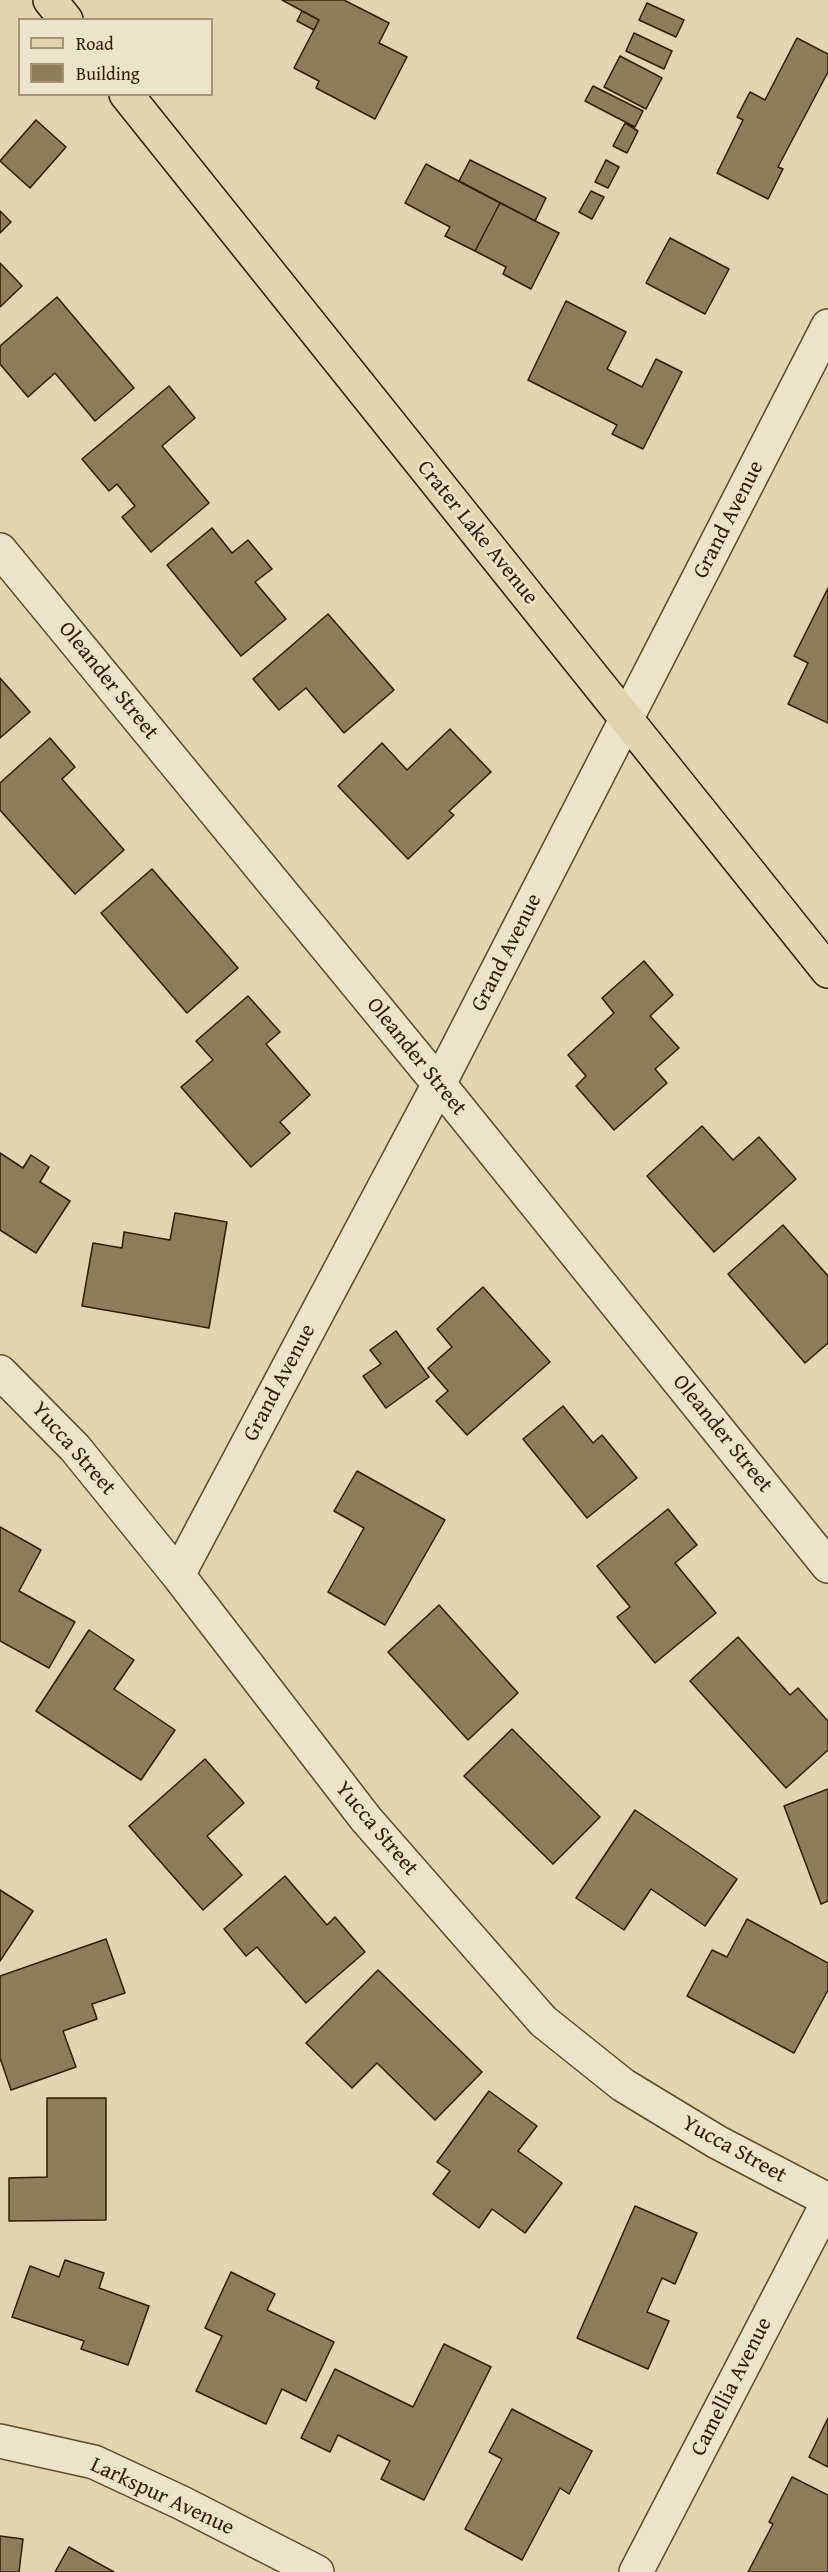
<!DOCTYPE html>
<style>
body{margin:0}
#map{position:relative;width:828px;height:2572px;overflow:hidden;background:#e1d4af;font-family:"Gentium Book Plus",serif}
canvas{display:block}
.legend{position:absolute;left:18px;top:18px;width:195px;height:78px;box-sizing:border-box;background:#ece3cb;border:2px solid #a2937a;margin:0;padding:8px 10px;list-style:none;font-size:18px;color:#341c00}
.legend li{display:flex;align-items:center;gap:12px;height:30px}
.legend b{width:30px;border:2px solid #a2937a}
</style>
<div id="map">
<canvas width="828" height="2572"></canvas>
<ul class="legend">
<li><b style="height:8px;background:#e1d4af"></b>Road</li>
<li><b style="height:16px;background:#8e7c5b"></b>Building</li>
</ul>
</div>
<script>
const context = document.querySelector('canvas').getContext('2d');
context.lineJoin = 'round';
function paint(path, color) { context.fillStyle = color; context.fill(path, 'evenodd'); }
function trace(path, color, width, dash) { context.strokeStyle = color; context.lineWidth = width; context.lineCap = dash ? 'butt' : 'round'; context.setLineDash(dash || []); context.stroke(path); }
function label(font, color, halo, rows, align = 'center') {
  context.font = font + ' "Gentium Book Plus",serif'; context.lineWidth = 5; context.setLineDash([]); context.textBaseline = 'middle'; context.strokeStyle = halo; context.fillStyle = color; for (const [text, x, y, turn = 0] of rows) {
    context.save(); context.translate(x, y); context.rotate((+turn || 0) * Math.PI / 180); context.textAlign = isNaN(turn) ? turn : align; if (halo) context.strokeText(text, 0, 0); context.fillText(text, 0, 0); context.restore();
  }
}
const building = new Path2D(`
 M344,0L389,23L379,43L407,57L375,119L316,88L319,81L294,68L319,20L282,0Z
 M647,3L684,20L676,37L639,20Z
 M302,11L319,20L314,30L297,21Z
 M634,33L672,51L664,69L626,51Z
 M797,38L828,54V72L778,167L783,169L768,199L717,173L743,120L737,117L750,92L765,100Z
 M620,56L662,78L646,109L604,87Z
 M593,86L643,111L635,127L585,101Z
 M36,120L66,147L30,188L0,161Z
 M625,123L638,131L627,153L613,146Z
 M470,160L546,198L535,221L459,181Z
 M606,160L619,167L608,188L595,182Z
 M426,164L500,203L475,251L445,236L450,227L405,203Z
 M591,191L604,197L592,219L579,212Z
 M500,203L559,233L531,289L503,274L506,267L475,251Z
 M0,211L11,222L0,233Z
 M670,238L729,269L705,314L646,283Z
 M0,263L22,286L0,307Z
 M57,297L134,388L95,421L55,373L28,397L0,364V346Z
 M566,301L626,332L607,369L642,387L656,359L682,372L643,449L612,434L617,425L528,380Z
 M169,386L195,418L162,446L209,503L151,552L122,517L135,506L117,484L109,491L82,459Z
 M212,528L232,553L248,540L272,569L255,582L286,619L241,656L167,565Z
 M828,588V723L788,704L808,663L794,656Z
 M328,614L394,690L344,733L306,688L279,710L253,679Z
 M0,678L30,712L0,738Z
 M450,729L491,772L449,811L454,815L408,859L338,786L382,743L407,770Z
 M50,738L75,767L62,779L124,850L75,894L0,810V783Z
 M152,869L238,968L187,1013L101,913Z
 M644,961L673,995L650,1016L679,1048L655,1069L667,1083L614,1130L576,1086L586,1076L568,1055L614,1013L602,998Z
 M248,996L280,1032L266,1044L310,1095L280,1122L290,1133L251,1167L181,1087L213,1060L196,1041Z
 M702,1126L733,1160L759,1137L796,1179L714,1252L647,1176Z
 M0,1153L23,1168L31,1155L49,1167L40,1182L70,1201L36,1253L0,1230Z
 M175,1213L227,1222L209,1328L82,1306L93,1243L122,1248L124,1232L170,1240Z
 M783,1225L828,1276V1343L805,1363L728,1274Z
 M483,1287L550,1362L467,1435L436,1401L448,1391L428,1368L452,1347L437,1329Z
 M396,1331L429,1377L386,1408L363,1376L381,1364L370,1350Z
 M563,1406L593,1443L602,1435L637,1478L587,1518L523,1439Z
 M357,1471L445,1520L385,1625L328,1592L364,1528L334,1511Z
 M668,1509L697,1545L675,1563L716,1613L655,1663L617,1617L630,1607L597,1566Z
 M0,1527L41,1550L19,1591L75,1622L49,1668L0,1641Z
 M439,1605L518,1693L468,1740L388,1652Z
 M89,1630L134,1660L114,1689L175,1730L141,1780L36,1711Z
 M738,1637L790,1695L798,1688L828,1721V1750L786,1788L690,1681Z
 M512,1729L600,1817L553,1864L464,1776Z
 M205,1759L244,1803L207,1836L242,1875L203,1910L129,1826Z
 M828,1789V1901L821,1904L784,1806Z
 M635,1810L737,1879L705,1926L651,1889L624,1930L576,1898Z
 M285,1876L327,1925L335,1917L365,1952L306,2003L257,1947L246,1956L224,1929Z
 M0,1890L33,1911L0,1961Z
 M747,1919L828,1963V1990L794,2053L687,1996L712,1950L727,1957Z
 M106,1939L125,1993L92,2004L97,2019L63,2031L76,2067L11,2090L0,2058V1976Z
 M378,1970L482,2072L435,2120L377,2063L352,2088L306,2043Z
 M489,2091L537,2126L518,2151L562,2183L525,2233L492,2209L479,2228L433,2194L450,2171L437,2162Z
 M47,2098H106V2220L9,2221V2178L47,2177Z
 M635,2206L697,2233L675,2284L662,2278L647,2312L669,2321L648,2369L577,2338Z
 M65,2260L104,2273L99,2288L149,2306L128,2365L81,2349L84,2341L12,2317L30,2266L59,2277Z
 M231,2272L275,2294L267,2310L334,2342L306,2401L282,2389L266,2424L196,2391L222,2336L205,2328Z
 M444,2344L491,2367L424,2500L381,2479L390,2461L338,2435L330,2452L301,2438L335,2369L413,2407Z
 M512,2409L592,2451L569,2494L560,2488L522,2560L465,2529L502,2459L489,2452Z
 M828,2418V2467L809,2457Z
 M792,2477L828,2495V2572H748L773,2524L769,2522Z
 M0,2536L23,2539L19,2572H0Z
 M69,2547L114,2572H55Z`);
const minor = new Path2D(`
 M0,550L439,1084L828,1566
 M0,1372L75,1448L178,1575L366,1819L543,2021L623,2085L717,2142L828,2200
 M178,1575L439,1084L828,326
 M0,2441L94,2462L182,2503L317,2572
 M636,2572L828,2202`);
const major = new Path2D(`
 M50,0L66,20
 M126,94L828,971`);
const streetNames = [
 ["Grand Avenue",729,520,-63],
 ["Crater Lake Avenue",477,533,51],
 ["Oleander Street",108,681,51],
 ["Grand Avenue",507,953,-63],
 ["Oleander Street",416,1057,51],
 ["Grand Avenue",280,1383,-62],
 ["Oleander Street",722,1434,51],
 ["Yucca Street",73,1449,49],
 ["Yucca Street",376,1829,50],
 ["Yucca Street",734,2150,29],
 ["Camellia Avenue",732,2387,-63],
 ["Larkspur Avenue",162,2497,25]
];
paint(building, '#8e7c5b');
trace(building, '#341c00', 1.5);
trace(minor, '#5f4a2c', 36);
trace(major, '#341c00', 36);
trace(minor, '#ece3cb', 33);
trace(major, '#e1d4af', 33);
label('22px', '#341c00', '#ece3cb', streetNames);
</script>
